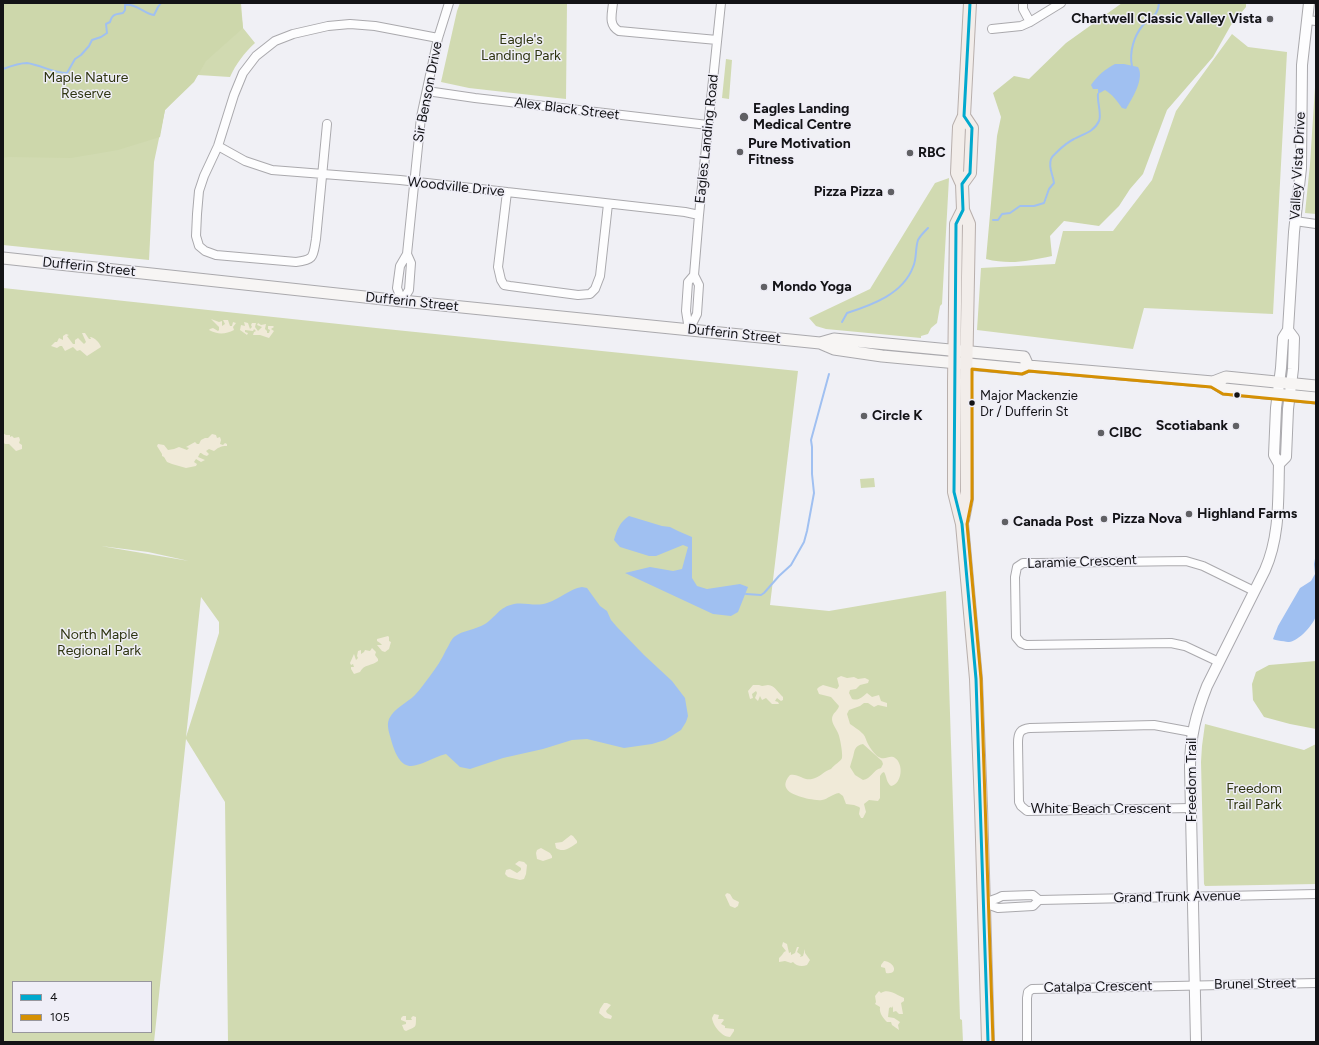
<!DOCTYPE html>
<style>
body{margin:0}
#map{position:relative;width:1319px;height:1045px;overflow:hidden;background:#f0f0f5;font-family:Figtree,sans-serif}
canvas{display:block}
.frame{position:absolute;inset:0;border:4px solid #131316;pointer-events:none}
.legend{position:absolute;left:12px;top:981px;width:140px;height:52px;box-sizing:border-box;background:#efeef7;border:1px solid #97969d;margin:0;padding:5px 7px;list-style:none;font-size:12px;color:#131316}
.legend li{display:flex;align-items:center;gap:8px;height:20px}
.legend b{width:20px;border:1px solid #97969d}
</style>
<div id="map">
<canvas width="1319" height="1045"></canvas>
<div class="frame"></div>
<ul class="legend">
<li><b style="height:5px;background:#00a9ce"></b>4</li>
<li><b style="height:5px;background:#d59003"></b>105</li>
</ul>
</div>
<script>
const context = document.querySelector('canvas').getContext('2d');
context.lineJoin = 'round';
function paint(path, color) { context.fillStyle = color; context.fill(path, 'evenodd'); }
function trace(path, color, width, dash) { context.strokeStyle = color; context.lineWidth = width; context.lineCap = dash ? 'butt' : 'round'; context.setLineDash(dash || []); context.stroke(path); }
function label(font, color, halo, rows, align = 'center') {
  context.font = font + ' Figtree,sans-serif'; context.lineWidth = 3; context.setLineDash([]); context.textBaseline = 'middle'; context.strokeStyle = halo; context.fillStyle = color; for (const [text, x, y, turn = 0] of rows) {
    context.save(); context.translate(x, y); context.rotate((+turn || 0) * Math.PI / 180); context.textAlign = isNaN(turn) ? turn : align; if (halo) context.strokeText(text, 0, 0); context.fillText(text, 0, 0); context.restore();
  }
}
const green = new Path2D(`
 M3,3H241L243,28L255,43C244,53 236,64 230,77L198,75L165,110L154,162L149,260L3,245Z
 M460,3H567L566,99L469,88L441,82L457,11Z
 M1232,34L1248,47L1287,52L1273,314L1144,308L1133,349L977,330L981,268L1055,264L1063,231H1113L1152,180L1176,111Z
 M726,59L732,60L729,99L722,98Z
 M1316,72V214L1305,213L1310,164Z
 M949,178L942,304L940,306L937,323L931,328L928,334L921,336V338L826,329L816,326L809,318L870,289L935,183Z
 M3,288L376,328L798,371L770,605L829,611L946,591L960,1019L962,1020L963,1042H228L225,802L186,739L154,1042H3ZM101,546L148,552L189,561ZM201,597L219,622V633L186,737ZM13,982H151V1032H13Z
 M874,478L875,487L861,488L860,479Z
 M1205,724L1304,750L1316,744V884L1205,886L1204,884L1201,762L1202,746Z`);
const forest = new Path2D(`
 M3,3H240L243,28L206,61L194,82L165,110L160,137L118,150L71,158L8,157L3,158Z
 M1122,3H1246V7L1231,25L1213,57L1167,110L1143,174L1130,189L1119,206L1099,226L1064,221L1050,236L1052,256C1028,261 1010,265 986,259L997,136L1001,117L993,93L1014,76L1029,79L1066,43Z
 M1316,661V729L1290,724L1264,717L1253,700L1252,684L1256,672L1269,665Z`);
const sand = new Path2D(`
 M211,319L219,322L222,321V326L225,324L223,320H228L230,326H232L233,322L236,323L233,327L234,330C226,334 218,335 209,330L210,329L213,328L218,331L219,330V327Z
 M244,322L248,323L250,329L252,327L251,325L252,323H256L255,327L258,331L262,327L257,325L258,323L261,325L266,324L265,329L267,331V333H269L270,330L268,329V326H273L274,327L271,329L274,331L269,338L260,335H253L254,332L256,331L254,329L253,331L245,330V332L248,333L247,335L240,330L241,325L245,326Z
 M82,333H85L89,339H91L90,337C94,337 100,343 101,347L87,356L80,350L77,351L73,347L65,351L62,346H60L57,348L51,346L55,342H57L59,338L63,340V336L66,334L69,335L67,336L73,344H75V340L78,338L84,344L86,342Z
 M3,433L6,435H10V437L12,436L14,438L19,437L20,440L19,443L22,445V449L16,451L9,444H5L3,442Z
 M212,434L216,435L217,438L220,437L221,440L220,444L223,445L225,443L227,444V446C220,446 218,448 214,451L209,449L206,451L209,454L207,456L204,455L201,453H200L198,457L205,460L201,462L196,459L194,462L197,464L196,466L186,468L172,464L167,462L164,457L162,456V454L157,446L158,444L164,445L168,450L174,449L179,447L187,450L189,448L186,447L195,442L197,444H199L201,440L205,438H208Z
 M388,636L389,637V641L391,642L389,649L385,652L382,651L377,645H382L380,643L377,641V639Z
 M372,648L376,652L375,655L378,659V661C372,666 364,664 360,672L354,674L351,669V667H354L353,664L351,665L350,663L354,654L356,660L358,658L357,656L358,651L361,650V654L364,652L365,650L370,651Z
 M841,676L847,678L854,677L858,679L865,678L869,680L868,683L860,685L856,689L850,690L849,693L852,699C859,701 862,697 867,693L872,697L879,695L881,701L887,703V707L878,705L874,707L868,703H864L860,706L849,710L847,714L850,724C854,727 858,729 862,733C865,735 866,740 868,744C870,748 874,753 877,756C885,762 889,754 895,758C904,764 902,784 891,786C886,782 887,777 884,772L882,773L880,776V798L878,801L869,800L864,804L866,812L863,818H861L859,814L860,808L859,807L854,805L846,804L843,796L839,793C832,794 828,799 822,800C818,801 813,799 809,799C797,796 776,791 790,775C798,773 804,781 812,779C819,778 824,771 831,769C834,765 841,761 842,758C843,754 840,737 838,733C836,728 832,724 832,719C832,713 838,711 839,706L831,697L819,694L817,689L819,687L823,685L837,689L839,686L837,678ZM863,744L882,761L883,764L881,768C873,770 871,779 863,780L855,775L850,767C851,763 852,760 853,757C855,750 854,746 863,744Z
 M753,685H759L762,686C764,686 766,685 768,685C775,685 779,694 783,697V700L781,701L777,698L775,701L778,702L779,704H772L766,698L762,700L760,696L758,701L755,698L757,693L756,691L752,694L753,698L750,699L748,691Z
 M571,835L573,836L577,841V843C570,848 563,853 556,848L555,843L562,842Z
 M541,848L550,853L552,856V858L543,861L537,859L536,853L537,850Z
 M519,861L524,862L527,865L526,874L524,879L520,880L508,877L505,874L506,870L510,869L517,873L521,870V868L515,864Z
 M727,893L730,894L733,899L739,902L738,906L735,908L730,906L725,895Z
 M783,942L787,944L789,953L791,952V955L795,953L797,947H799L797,952L801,955L800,957L803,956L805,949V953L810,960L807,965C802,967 796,966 793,962L791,963L785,961L779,962V958L782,955L784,952L786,951L782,946Z
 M884,961C895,962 899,975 886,973L885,968L881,967V965Z
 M879,991L881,993C888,988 897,995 904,998V1001L901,1003L903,1014H899L896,1011L893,1012V1006L892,1008L891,1007L889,1008L888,1017L894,1018L900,1022L898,1025L899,1030L892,1025L891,1022H887C883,1018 879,1013 880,1007L875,1004L876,1002L875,996Z
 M604,1003H607L611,1005L606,1011L607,1013L612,1016L611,1019L605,1018L599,1013L600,1009Z
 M714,1014L719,1015L718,1019H723L724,1020L721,1024L725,1026V1028L734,1029V1031L730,1037C722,1037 713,1026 712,1018Z
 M403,1016H406V1020H412L411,1018L413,1016L416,1017C416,1029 416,1026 406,1031L404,1030L402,1025L406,1024V1022L401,1020V1018Z`);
const water = new Path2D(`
 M1115,64H1124L1138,67C1145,78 1132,99 1126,109L1122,108C1118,102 1112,94 1105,90L1098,94V89H1093L1091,85C1097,76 1105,69 1115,64Z
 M629,516L662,526L670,527L678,531L692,537V578L697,586L707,589L740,584L748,587L738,612L731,616L713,614L625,573L650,567L673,571L682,569L688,547L683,545L656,556H649L620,547L614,540C617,529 620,522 629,516Z
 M1316,553V616C1313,625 1299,641 1289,642C1288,642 1274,640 1273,639L1278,626L1300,588L1311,581L1315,574L1314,564Z
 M582,587L587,588L600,606L607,611L611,620L617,627L644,655L672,681L685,698L688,716L686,722L681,730L665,740L652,744L624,748L587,739L572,740L543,749L503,758L470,769L460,767L446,754C420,761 404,782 392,743C390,735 386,726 389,719C394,708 407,703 415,695C421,689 425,682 430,676C436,668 442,659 446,650C449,646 450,641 454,637C463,630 475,630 485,624C496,617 499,607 514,604C525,602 536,607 547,603C560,599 569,589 582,587Z`);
const stream = new Path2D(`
 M1132,66C1129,52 1134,36 1143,25C1151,16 1158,17 1159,3
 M3,69C11,66 19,63 27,63C41,65 53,73 67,73L75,59L81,55L89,46L92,40L101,37L107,33L106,24L110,22C112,14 116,14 123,13L125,10V5C136,3 144,14 154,15L158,7L161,3
 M993,220H998L1002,214L1010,213L1020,206H1034L1044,203L1049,189L1054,183C1053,174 1048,168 1051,159C1052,156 1055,154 1057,152C1062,147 1068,142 1074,139C1083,134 1094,132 1099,121C1102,115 1097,102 1098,94
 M842,322L847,313C872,305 903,294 913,267C917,259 915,249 918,240C920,236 925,231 928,228
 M746,594L761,595L764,593L779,576L791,565L804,542L807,531L814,493L812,474V447L811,440L829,374`);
const minor = new Path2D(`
 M613,3C612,14 608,25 619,31L717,40
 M1023,3V9L1030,22
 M1307,20L1316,21
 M992,29L1021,26L1030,22L1061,3
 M427,91L475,98L708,125
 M327,124L316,239C313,256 315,260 296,262L216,255L205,251L199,246L196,236L197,214L199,191L204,176L218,146L234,95L243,73L256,56L275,41L293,34L328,26L350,24L375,26L438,38
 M218,146L245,161L272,170L400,180L685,212L699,215
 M507,192L498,267L501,280L504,285L510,286L578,295L590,294L595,289L600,276L608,204
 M1295,221L1316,224
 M402,301L397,288L400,266L407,254L421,117L438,38L449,3
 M402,301L409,290L411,263L407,254
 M689,330L697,314L699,285L694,275L699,215L721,3
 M689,330L686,311L688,282L694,275
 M1219,662L1185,646L1171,643L1026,645L1021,643L1016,637L1015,577L1017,567L1023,563H1039L1186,561L1203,566L1254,591
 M1191,808L1027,811L1021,806L1019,802L1018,743C1018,733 1020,729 1030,728L1154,725L1192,732
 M984,903L998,898L1002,896L1033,895L1039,900L1316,894
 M984,903L998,908L1033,906L1039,900
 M1027,1042V998L1028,992L1032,989L1316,983`);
const tertiary = new Path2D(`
 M1279,464L1286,457L1288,409L1293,369L1294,338L1288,330
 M1196,1042L1190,767C1190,737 1196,714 1207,686L1265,570C1280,536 1278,500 1279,464L1274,455L1276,408L1281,368L1283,338L1288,330L1294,232L1301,168L1302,65L1309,3`);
const secondary = new Path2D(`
 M3,258L402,301L820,343L834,339L1024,357L1028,366
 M820,343L834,349L882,356L1022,369L1028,366L1213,382L1226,377L1316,386
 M1213,382L1224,389L1316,398`);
const primary = new Path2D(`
 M962,184L970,173L972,128L964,116
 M963,210L956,224L954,382V492L962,524L976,679L981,806L988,1042
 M963,520L967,499L966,382L969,224L963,210L962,184L957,173L959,127L964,116L970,3`);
const bus1 = new Path2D(`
 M970,3L964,116L972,128L970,173L962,184L963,210L956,224L954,492L962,524L976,679L988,1042`);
const bus2 = new Path2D(`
 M993,1042L981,679L967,524L972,499V369L1022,374L1029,371L1211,387L1223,394L1316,403`);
const markers = [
 [1270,19,4,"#606064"],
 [744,117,5,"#606064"],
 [740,152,4,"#606064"],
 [910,153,4,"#606064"],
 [891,192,4,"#606064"],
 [764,287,4,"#606064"],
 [1237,395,3.5,"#131316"],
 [972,403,3.5,"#131316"],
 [864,416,4,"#606064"],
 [1236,426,4,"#606064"],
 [1101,433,4,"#606064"],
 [1189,514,4,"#606064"],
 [1104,519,4,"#606064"],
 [1005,522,4,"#606064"]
];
const busNames = [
 ["Major Mackenzie",980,396],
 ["Dr / Dufferin St",980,412]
];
const poiNames = [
 ["Chartwell Classic Valley Vista",1262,19,"right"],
 ["Eagles Landing",753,109],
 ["Medical Centre",753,125],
 ["Pure Motivation",748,144],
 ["Fitness",748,160],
 ["RBC",918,153],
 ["Pizza Pizza",883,192,"right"],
 ["Mondo Yoga",772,287],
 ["Circle K",872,416],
 ["Scotiabank",1228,426,"right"],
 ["CIBC",1109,433],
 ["Highland Farms",1197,514],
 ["Pizza Nova",1112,519],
 ["Canada Post",1013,522]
];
const parkNames = [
 ["Eagle's",521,40],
 ["Landing Park",521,56],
 ["Maple Nature",86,78],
 ["Reserve",86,94],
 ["North Maple",99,635],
 ["Regional Park",99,651],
 ["Freedom",1254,789],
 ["Trail Park",1254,805]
];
const streetNames = [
 ["Sir Benson Drive",428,92,-79],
 ["Alex Black Street",567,109,7],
 ["Eagles Landing Road",707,139,-84],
 ["Valley Vista Drive",1298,166,-87],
 ["Woodville Drive",456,187,6],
 ["Dufferin Street",89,267,6],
 ["Dufferin Street",412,302,6],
 ["Dufferin Street",734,334,6],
 ["Laramie Crescent",1082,562,-2],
 ["Freedom Trail",1192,780,-90],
 ["White Beach Crescent",1101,809],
 ["Grand Trunk Avenue",1177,897,-1],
 ["Brunel Street",1255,984,-1],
 ["Catalpa Crescent",1098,987,-1]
];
paint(green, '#d1dab1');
paint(forest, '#cdd7ab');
paint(sand, '#f0ead8');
paint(water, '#a0c0f1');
trace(stream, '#a0c0f1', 2);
trace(minor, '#aaa9ad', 10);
trace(tertiary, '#aaa9ad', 12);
trace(secondary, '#aaa9ad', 13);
trace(primary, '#b8afac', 14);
trace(minor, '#fdfdfe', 8);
trace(tertiary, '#fdfdfe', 10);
trace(secondary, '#f7f5f4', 11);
trace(primary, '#f2edea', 12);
trace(bus1, '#00a9ce', 3);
trace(bus2, '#d59003', 3);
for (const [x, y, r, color] of markers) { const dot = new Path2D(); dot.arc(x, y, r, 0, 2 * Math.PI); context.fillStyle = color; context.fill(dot); trace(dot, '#efeef7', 1.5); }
label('13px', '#131316', '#efeef7', busNames, 'left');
label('bold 14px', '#131316', '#efeef7', poiNames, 'left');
label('14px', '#2f3511', '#efeef7', parkNames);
label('14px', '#131316', '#efeef7', streetNames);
</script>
